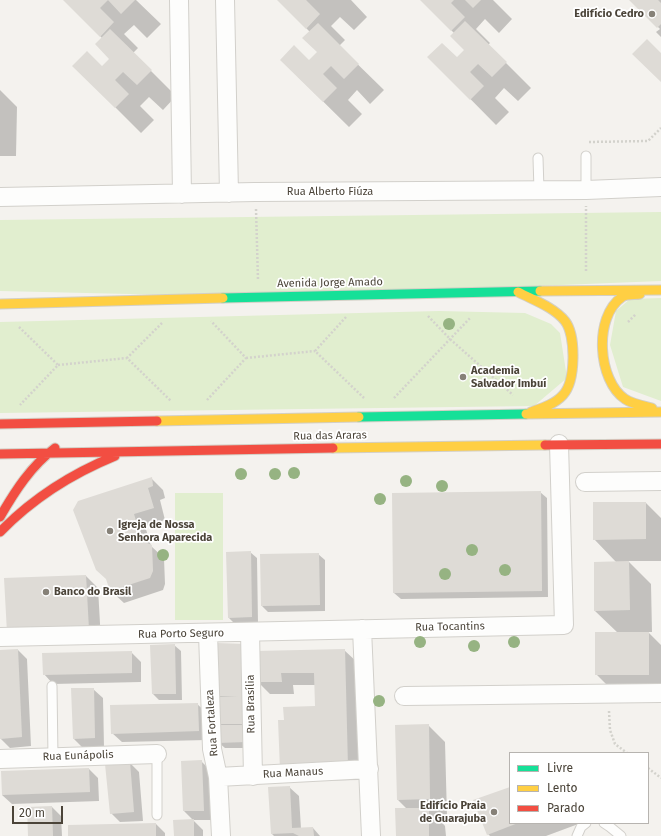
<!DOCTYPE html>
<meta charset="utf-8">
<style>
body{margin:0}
#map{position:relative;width:661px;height:836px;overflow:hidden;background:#f4f2ee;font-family:"Fira Sans",sans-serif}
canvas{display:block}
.legend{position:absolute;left:509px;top:752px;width:140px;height:72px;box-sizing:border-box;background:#fff;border:1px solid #b7b4b0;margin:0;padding:5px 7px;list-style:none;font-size:12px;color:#4b4439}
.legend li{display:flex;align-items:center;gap:8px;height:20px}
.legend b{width:20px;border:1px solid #b7b4b0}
.scale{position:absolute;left:12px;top:806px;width:51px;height:18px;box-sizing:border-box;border:2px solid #4b4439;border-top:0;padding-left:5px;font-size:12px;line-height:14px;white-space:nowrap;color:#4b4439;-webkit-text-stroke:3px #fff;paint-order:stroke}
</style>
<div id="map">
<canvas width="661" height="836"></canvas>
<ul class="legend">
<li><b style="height:5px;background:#16e098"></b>Livre</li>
<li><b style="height:5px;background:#ffcf43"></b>Lento</li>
<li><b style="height:5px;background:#f24e42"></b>Parado</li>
</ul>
<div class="scale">20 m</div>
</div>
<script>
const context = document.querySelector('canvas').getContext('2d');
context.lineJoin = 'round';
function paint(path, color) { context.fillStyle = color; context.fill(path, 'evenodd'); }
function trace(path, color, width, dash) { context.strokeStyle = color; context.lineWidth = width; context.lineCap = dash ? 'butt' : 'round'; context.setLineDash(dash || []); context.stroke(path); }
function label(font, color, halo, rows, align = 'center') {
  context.font = font + ' "Fira Sans",sans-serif'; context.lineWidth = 3.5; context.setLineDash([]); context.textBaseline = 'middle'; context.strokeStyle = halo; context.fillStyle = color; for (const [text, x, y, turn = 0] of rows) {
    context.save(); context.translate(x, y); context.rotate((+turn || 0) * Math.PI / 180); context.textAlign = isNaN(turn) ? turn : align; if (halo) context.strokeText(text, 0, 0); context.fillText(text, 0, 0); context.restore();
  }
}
const green = new Path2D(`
 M661,212V281L259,297L0,291V220Z
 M661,298V401L623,387L610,345L616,311L630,299Z
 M439,311L525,313L551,324L560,333L567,378L534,406L0,413V322Z
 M175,493H223V620H175Z`);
const shadow = new Path2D(`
 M64,0H136L161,24L147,38L134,25L124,34L138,48L133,53L176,96L163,110L149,97L140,106L154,120L141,133L74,66L102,67L110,59L102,38Z
 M278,0H351L367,17L354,30L340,17L331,26L345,40L339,46L384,90L370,104L357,90L348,100L362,114L349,127L281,60L309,61L318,52L310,32Z
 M421,0H493L512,19L499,33L485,19L476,29L490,43L488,45L531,88L518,101L504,88L495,98L509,112L496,125L429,57L457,59L465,50L454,33Z
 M631,0H661V37L656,32L660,29Z
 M0,90L17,107L16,156H0Z
 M151,478L163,490L165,498L160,500L165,520L145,526L151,546L164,558L165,584L163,590L124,603L111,591L108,580L97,569Z
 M540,492L547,498L548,597L401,599L394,593L393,494Z
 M646,503L661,518V561H628L651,584L652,632H648L661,645V696H618L596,674L618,633L595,611L617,563L594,539Z
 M250,552L257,558L258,623L235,624L229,618Z
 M318,554L325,560V611L268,612L262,606Z
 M86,576L98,588L101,641L20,645Z
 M174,645L181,651L182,700H159L153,694Z
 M245,645L251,748H225L218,742V696Z
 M18,650L27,659L31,746L10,748L0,738V651Z
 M344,650L357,662L360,780L293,781L285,721L316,707V685H293L294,694H270L258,682L257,652Z
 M131,652L141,662V682L53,684L44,674Z
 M93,689L103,698L104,747L83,748L74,739Z
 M197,704L207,713V740L122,742L112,733Z
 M428,725L445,742L447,816H436L445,826L446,836H397L407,809L398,800Z
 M201,761L211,771L213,820H193L203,830V836H175L193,820L184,811Z
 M130,763L139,772L143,821L120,822L111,813Z
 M89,769L98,778L99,801L12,804L2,795Z
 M289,787L299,796L301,829L313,828L320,836H274L272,834Z
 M510,788V823H581L546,836H490L488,834Z
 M52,807L61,816L62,836H29Z
 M156,824L165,833V836H69Z`);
const building = new Path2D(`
 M63,0H135L121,14L108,0L100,8L114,22L100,37Z
 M277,0H306L320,14L306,29Z
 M420,0H454L451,3L465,17L451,31Z
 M465,0H481L473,8Z
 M629,0H658L661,3V24L657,28Z
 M465,21L507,62L492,77L478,64L470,72L484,86L470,100L427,57L442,43L457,57L464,50L450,36Z
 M318,23L359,64L344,79L331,66L323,74L337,88L323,102L280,60L294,45L309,60L317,52L302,38Z
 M110,29L152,70L137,85L123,72L115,80L129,94L115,108L72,66L87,51L102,66L109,59L95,44Z
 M647,39L661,53V82L632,54Z
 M152,477L153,486L148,488L154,508L134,514L142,541L152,545L153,571L150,578L110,591L106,579L96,570L73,510L78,501Z
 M541,491L542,591L393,593L392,493Z
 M593,502H646V539L593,540Z
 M251,551L252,617L228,618L226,552Z
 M319,553L320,605L261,606L260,554Z
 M629,561L630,610L594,611V562Z
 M86,575L89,630L7,633L4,578Z
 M595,632H649V675H595Z
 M217,643L245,644V724H217V697H238L217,696Z
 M175,644L176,694H152L150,645Z
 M18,649L22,737L0,739V650Z
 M345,649L348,768L280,770L278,720H284L283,707L315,706L314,673H281L282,682H257L256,651Z
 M132,651V673L43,675L42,653Z
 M71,688H94L95,738L73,739Z
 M198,703L199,731L111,734L110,705Z
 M429,724L430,799L397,800L395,725Z
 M217,725H246V742L217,743Z
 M202,760L204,811H183L181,761Z
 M130,762L134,812L110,814L105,764Z
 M89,768L90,792L2,795L1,771Z
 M290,786L292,828L313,827L314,836H299L293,833L271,834L268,787Z
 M510,787V823H518L487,835L473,800Z
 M52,806L53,836H28L27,807Z
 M395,808H429V836H396Z
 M194,819V836H174L173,820Z
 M156,823V836H68V825Z`);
const path = new Path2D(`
 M589,142L648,141L661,128
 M256,209L258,280
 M586,271V206
 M428,316L450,339L513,395
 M346,317L315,351L364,398
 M628,322L636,314
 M162,323L127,358L171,401
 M19,327L58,365L20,405
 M246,358L315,351
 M58,365L127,358
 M394,398L471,317
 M207,400L246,358L211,321
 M609,711L610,730L615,744L627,753
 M648,768L661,778`);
const lane = new Path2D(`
 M586,156V190
 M538,158L539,190
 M52,686L53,757
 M157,754V815
 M604,823L610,827L621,836
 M577,836L581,827L586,823`);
const street = new Path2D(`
 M179,0L182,194
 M225,0L229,193
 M0,197L255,192L586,190L661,187
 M585,482L661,481
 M362,629L371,836
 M250,632L253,776
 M208,634L212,749L218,777L221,836
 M0,637L564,625L559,444
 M404,696L661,693
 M0,759L157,754
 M218,777L369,769`);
const fast = new Path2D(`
 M223,298L540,291
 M359,417L526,414`);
const slow = new Path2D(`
 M540,291L661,290
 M518,292C533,300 554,307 565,321C576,335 576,381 563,395C555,404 542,408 531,412
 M640,294C635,295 626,294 622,297C593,317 598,381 625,399C632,404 644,406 652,408
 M0,304L223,298
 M526,414L661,412
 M157,421L359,417
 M333,448L545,445`);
const jam = new Path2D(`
 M0,424L157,421
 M545,445L661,444
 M0,454L333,448
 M0,517C15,491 31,466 55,448
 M0,532C33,498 71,474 115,456`);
const trees = [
 [449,324],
 [294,473],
 [241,474],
 [275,474],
 [406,481],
 [442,486],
 [380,499],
 [472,550],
 [163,555],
 [505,570],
 [445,574],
 [420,642],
 [514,642],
 [474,646],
 [379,701]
];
const markers = [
 [652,14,4,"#868178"],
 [463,377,4,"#868178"],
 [110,531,4,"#868178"],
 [46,592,4,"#868178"],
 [494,812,4,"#868178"]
];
const poiNames = [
 ["Edifício Cedro",644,14,"right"],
 ["Academia",471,371],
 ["Salvador Imbuí",471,384],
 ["Igreja de Nossa",118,525],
 ["Senhora Aparecida",118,538],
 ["Banco do Brasil",54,592],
 ["Edifício Praia",486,806,"right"],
 ["de Guarajuba",486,819,"right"]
];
const streetNames = [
 ["Rua Alberto Fiúza",330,192],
 ["Avenida Jorge Amado",330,283,-1],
 ["Rua das Araras",330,436,-1],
 ["Rua Tocantins",450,627,-1],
 ["Rua Porto Seguro",181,634,-1],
 ["Rua Brasília",251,704,-91],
 ["Rua Fortaleza",212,723,-94],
 ["Rua Eunápolis",78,756,-2],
 ["Rua Manaus",293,773,-3]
];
paint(green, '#e1eecf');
paint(shadow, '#0003');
paint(building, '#dedbd6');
trace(lane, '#d2d0cb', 11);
trace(street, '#d2d0cb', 20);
trace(fast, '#d3cfc5', 11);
trace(slow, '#d3cfc5', 11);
trace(jam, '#d3cfc5', 11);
trace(path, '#d3d2cc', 2.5, [2, 2]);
trace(lane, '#fdfdfc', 9);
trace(street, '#fdfdfc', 18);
trace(fast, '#16e098', 9);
trace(slow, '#ffcf43', 9);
trace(jam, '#f24e42', 9);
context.fillStyle = '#96b382';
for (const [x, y] of trees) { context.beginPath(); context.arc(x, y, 6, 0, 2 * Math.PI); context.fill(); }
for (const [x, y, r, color] of markers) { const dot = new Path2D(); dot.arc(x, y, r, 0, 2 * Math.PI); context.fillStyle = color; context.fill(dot); trace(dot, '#fff', 1.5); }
label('bold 11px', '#4b4439', '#fff', poiNames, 'left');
label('11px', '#4b4439', '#fff', streetNames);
</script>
